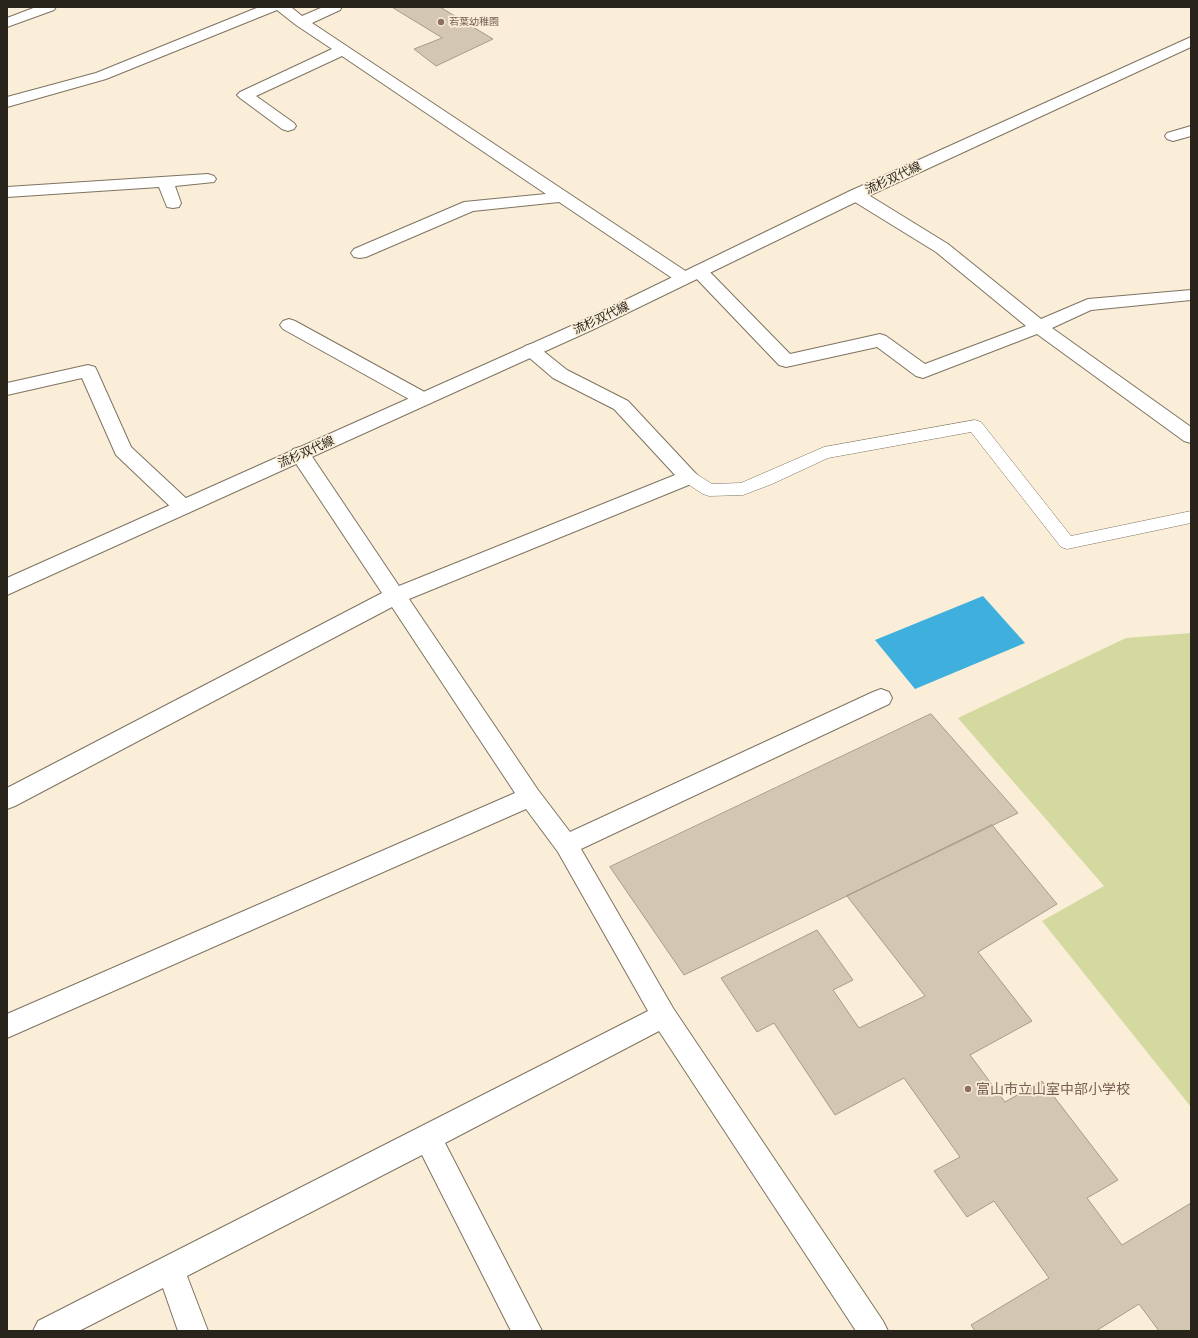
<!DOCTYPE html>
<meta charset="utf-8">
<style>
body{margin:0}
#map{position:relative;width:1198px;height:1338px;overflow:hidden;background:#faeed8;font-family:Ubuntu,sans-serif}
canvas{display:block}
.frame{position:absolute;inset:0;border:8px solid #28241c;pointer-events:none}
</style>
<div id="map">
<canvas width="1198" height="1338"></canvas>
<div class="frame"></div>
</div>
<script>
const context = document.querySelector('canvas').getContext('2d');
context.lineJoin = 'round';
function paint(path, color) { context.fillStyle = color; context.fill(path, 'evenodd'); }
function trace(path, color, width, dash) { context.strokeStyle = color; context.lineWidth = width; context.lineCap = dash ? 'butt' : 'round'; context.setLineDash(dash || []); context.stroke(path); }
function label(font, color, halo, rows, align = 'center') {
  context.font = font + ' Ubuntu,"Noto Sans JP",sans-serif'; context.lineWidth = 3.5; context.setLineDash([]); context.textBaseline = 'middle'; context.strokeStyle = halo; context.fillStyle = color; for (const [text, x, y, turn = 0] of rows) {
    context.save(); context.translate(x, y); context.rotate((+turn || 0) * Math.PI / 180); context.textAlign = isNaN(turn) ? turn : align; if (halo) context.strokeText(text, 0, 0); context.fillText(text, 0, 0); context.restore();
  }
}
const green = new Path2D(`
 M1191,633V1107L1042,921L1104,886L958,718L1126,638Z`);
const water = new Path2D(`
 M983,596L1025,643L915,689L875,640Z`);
const building = new Path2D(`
 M392,7H440L493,39L436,66L414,49L442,38Z
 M931,714L1018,813L684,975L610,867Z
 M992,825L1057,904L978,952L1032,1021L970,1055L1005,1102L1042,1081L1118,1180L1087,1198L1122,1245L1191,1203V1331H1159L1139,1304L1096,1331H975L971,1325L1049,1278L994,1201L967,1217L934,1171L960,1157L904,1078L835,1115L774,1023L757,1032L721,978L817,930L853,980L833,990L859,1028L925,996L847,896Z`);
const lane = new Path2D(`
 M975,420L981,422L1071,536L1191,511V523L1067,549L1061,547L971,432L828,458L772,484L743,495L709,496L703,494L683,481L680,477L683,473L689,471L695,473L712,484L741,483L824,447Z`);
const street = new Path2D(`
 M36,7H56L54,10L7,27V18Z
 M259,7H291L302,16L323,7H342L340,10L312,23L690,274L693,278L690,282L684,283L678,282L559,202L473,211L366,257L360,258L354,257L351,253L354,249L464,202L546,194L342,56L256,96L294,123L296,126L294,129L288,131L282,129L240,98L237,95L240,92L332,49L296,25L277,10L106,79L7,107V97L96,73Z
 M1191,126V136L1173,141L1167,139L1165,136L1167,133Z
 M208,174L214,176L216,179L214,182L175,186L181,203L179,207L173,208L167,207L159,187L7,197V187Z
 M856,190L862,191L948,244L1041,319L1088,299L1191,290V300L1091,310L1052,328L1191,427V443L1184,441L1037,334L923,378L916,376L877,347L786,367L779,365L693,275L690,271L693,267L699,266L705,267L790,354L880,334L886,336L925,364L1026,326L936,252L850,199L848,195L850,191Z
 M289,319L295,321L430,395L432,399L430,403L423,405L416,403L283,329L280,325L283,321Z
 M531,344L537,346L567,370L628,401L699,477L696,482L409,599L538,790L570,832L873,692L881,689L889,692L892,698L889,704L581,849L673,1008L883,1321L888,1331H856L659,1031L445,1143L542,1331H511L422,1155L187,1276L208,1331H178L163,1288L79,1331H33L38,1321L648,1011L558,852L526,809L7,1038V1014L515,793L392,607L15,806L7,809V788L382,593L293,459L290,454L293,449L300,447L307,449L399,586L675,475L614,409L553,378L525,354L522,350L525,346Z
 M88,365L95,367L97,371L131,447L190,502L193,507L190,512L183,514L176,512L116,455L82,378L7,395V383Z`);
const secondary = new Path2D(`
 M1191,37V47L862,199L592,330L7,595V578L580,322L850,191Z`);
const markers = [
 [441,22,4,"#8d6e63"],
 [968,1089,4,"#8d6e63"]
];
const farEducationnames = [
 ["若葉幼稚園",449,22]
];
const streetNames = [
 ["流杉双代線",893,178,-25],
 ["流杉双代線",601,318,-25],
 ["流杉双代線",306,452,-24]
];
const nearEducationnames = [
 ["富山市立山室中部小学校",976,1089]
];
paint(green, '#d3d99f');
paint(water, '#3fafdd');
paint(building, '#d3c7b2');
trace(building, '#a69b86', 1);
trace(lane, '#7e7360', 1);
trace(street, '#7e7360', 2);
trace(secondary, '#7e7360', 2);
paint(lane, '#fff');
paint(street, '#fff');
paint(secondary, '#fff');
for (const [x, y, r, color] of markers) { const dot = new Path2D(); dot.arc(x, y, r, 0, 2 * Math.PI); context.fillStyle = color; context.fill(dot); trace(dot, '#faeed8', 1.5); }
label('10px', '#785e54', '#faeed8', farEducationnames, 'left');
label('12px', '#28241c', '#faeed8', streetNames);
label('14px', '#785e54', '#faeed8', nearEducationnames, 'left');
</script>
